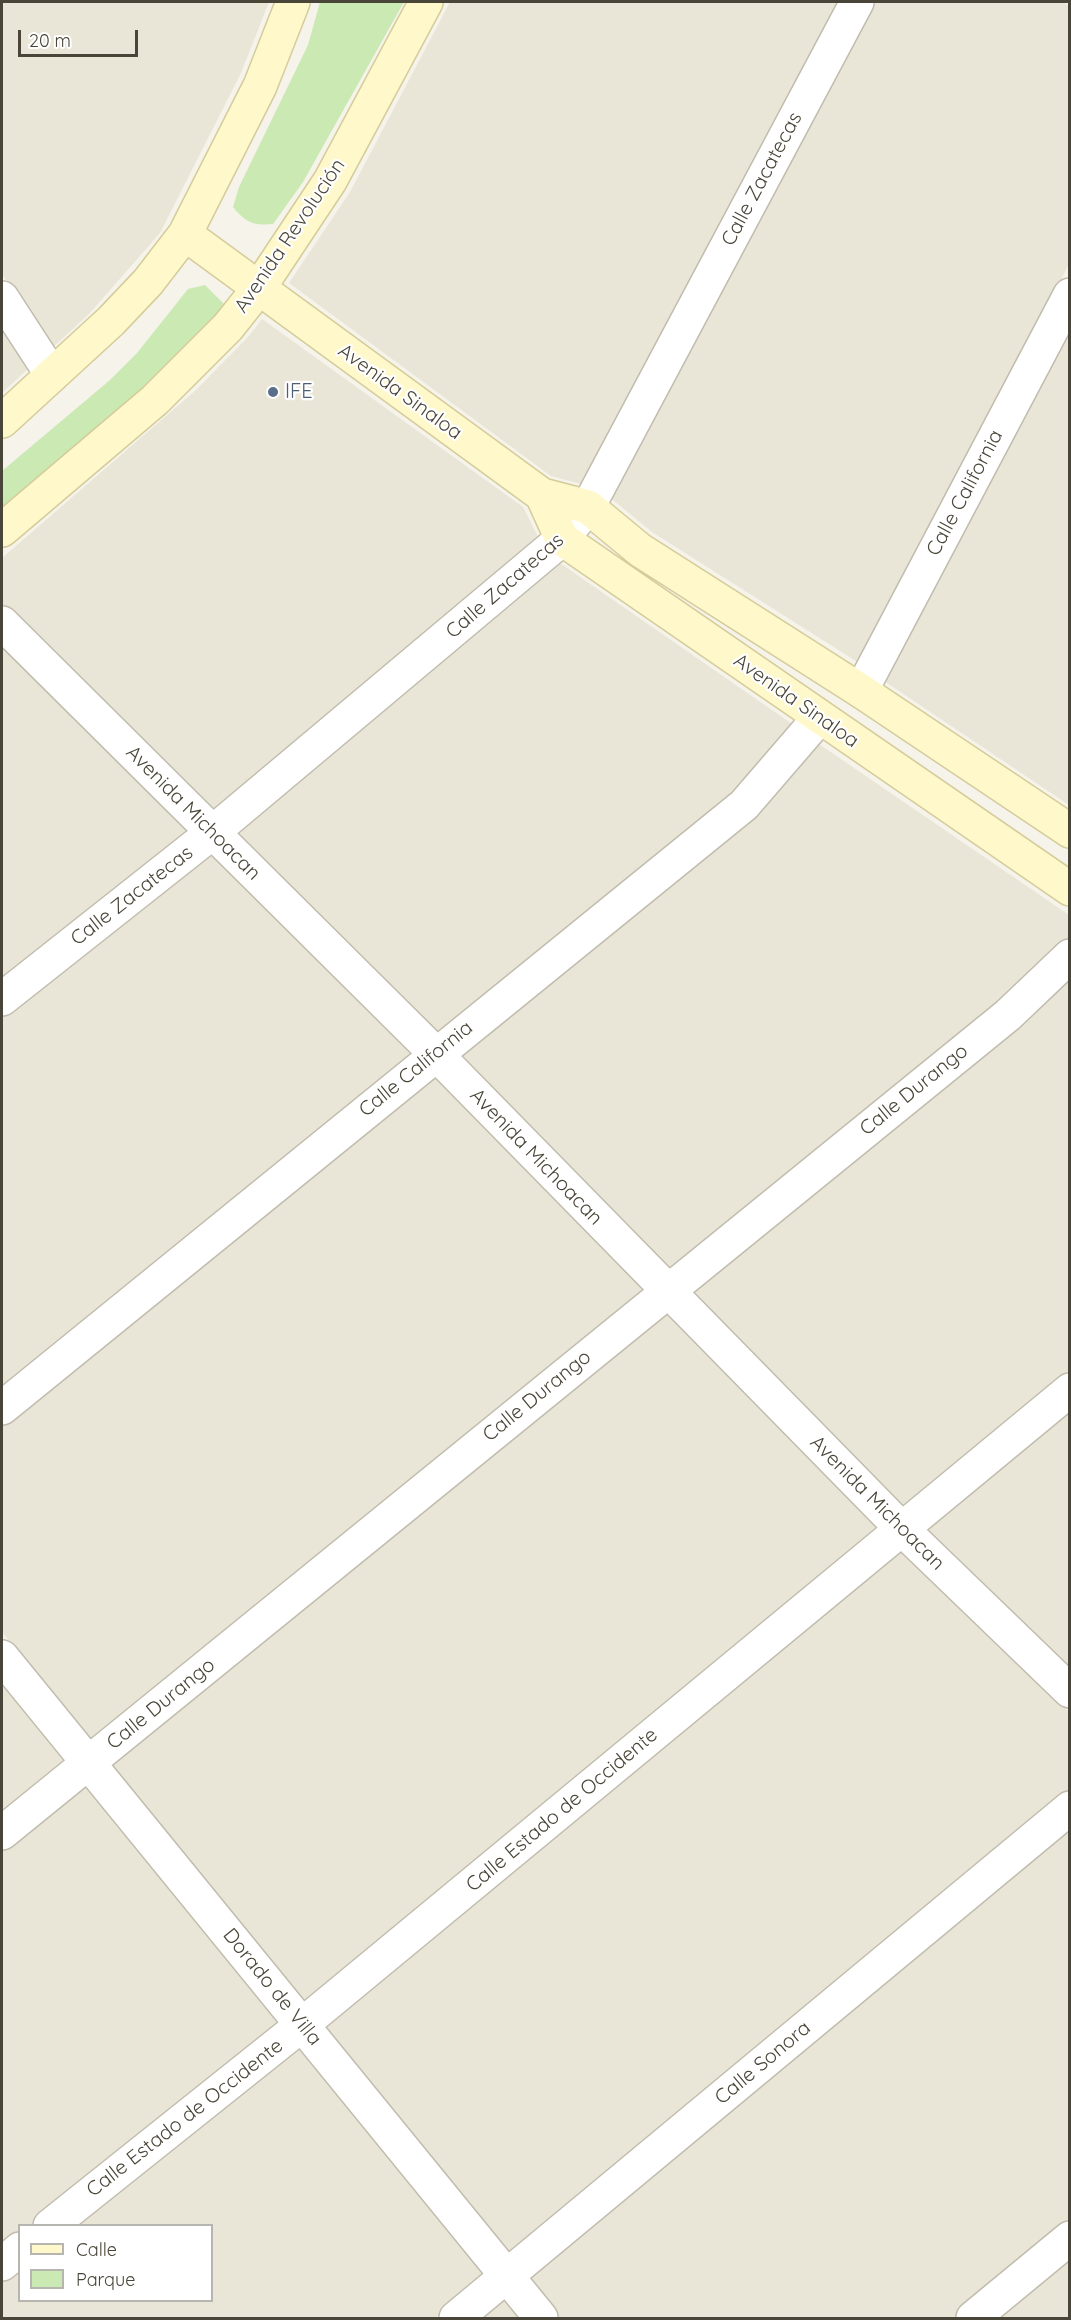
<!DOCTYPE html>
<meta charset="utf-8">
<style>
body{margin:0}
#map{position:relative;width:1071px;height:2320px;overflow:hidden;background:#f5f3ea;font-family:Quicksand,sans-serif}
canvas{display:block}
.frame{position:absolute;inset:0;border:3px solid #494538;pointer-events:none}
.legend{position:absolute;left:18px;top:2224px;width:195px;height:78px;box-sizing:border-box;background:#fff;border:2px solid #b6b5af;margin:0;padding:8px 10px;list-style:none;font-size:18px;color:#494538}
.legend li{display:flex;align-items:center;gap:12px;height:30px}
.legend b{width:30px;border:2px solid #b6b5af}
.scale{position:absolute;left:18px;top:30px;width:120px;height:27px;box-sizing:border-box;border:3px solid #494538;border-top:0;padding-left:8px;font-size:18px;line-height:21px;white-space:nowrap;color:#494538;-webkit-text-stroke:4px #fff;paint-order:stroke}
</style>
<div id="map">
<canvas width="1071" height="2320"></canvas>
<div class="frame"></div>
<ul class="legend">
<li><b style="height:8px;background:#fff8cb"></b>Calle</li>
<li><b style="height:16px;background:#cbe9b3"></b>Parque</li>
</ul>
<div class="scale">20 m</div>
</div>
<script>
const context = document.querySelector('canvas').getContext('2d');
context.lineJoin = 'round';
function paint(path, color) { context.fillStyle = color; context.fill(path, 'evenodd'); }
function trace(path, color, width, dash) { context.strokeStyle = color; context.lineWidth = width; context.lineCap = dash ? 'butt' : 'round'; context.setLineDash(dash || []); context.stroke(path); }
function label(font, color, halo, rows, align = 'center') {
  context.font = font + ' Quicksand,sans-serif'; context.lineWidth = 4.5; context.setLineDash([]); context.textBaseline = 'middle'; context.strokeStyle = halo; context.fillStyle = color; for (const [text, x, y, turn = 0] of rows) {
    context.save(); context.translate(x, y); context.rotate((+turn || 0) * Math.PI / 180); context.textAlign = isNaN(turn) ? turn : align; if (halo) context.strokeText(text, 0, 0); context.fillText(text, 0, 0); context.restore();
  }
}
const residential = new Path2D(`
 M2,2H269L241,73L160,233L89,314L51,349L2,274Z
 M450,2H843L585,485L551,476L289,283L350,192Z
 M872,2H1063L1069,6V264L859,663L652,532L608,496Z
 M262,319L523,507L540,541L214,814L2,604V558L196,390L249,336Z
 M2,322L31,366L2,393Z
 M1069,322V805L881,679Z
 M557,561L795,726L738,792L438,1034L233,832Z
 M2,641L194,830L2,982Z
 M816,742L1069,915V938L1001,1004L668,1272L457,1053Z
 M213,853L415,1052L2,1390V1017Z
 M1069,975V1373L903,1511L688,1289Z
 M436,1074L647,1288L92,1743L2,1632V1424Z
 M666,1309L883,1529L305,2005L109,1762Z
 M1069,1408V1671L923,1531Z
 M900,1547L1069,1712V1792L509,2258L322,2026Z
 M2,1677L71,1761L2,1817Z
 M88,1781L286,2022L30,2225L20,2226L19,2233L2,2248V1850Z
 M1069,1827V2221L953,2318H559L527,2278Z
 M301,2042L489,2274L435,2318H2V2280L19,2266L20,2300H212V2226L70,2225Z
 M1069,2255V2318H993Z
 M505,2296L523,2318H478Z`);
const green = new Path2D(`
 M320,2H404L303,182L273,224C253,226 245,222 233,207L239,187L308,45Z
 M205,285L224,304L215,323L163,377L2,510V471L110,380L137,353L188,289Z`);
const street = new Path2D(`
 M2,298L52,375
 M2,623L435,1053L902,1529L1070,1691
 M861,691L1070,295
 M2,999L213,832L562,539L588,507L857,2
 M2,1408L744,805L819,718
 M2,1657L541,2318
 M2,1833L1008,1015L1070,956
 M50,2226L303,2024L1070,1390
 M2,2264L20,2249
 M456,2318L1070,1808
 M973,2318L1070,2238`);
const secondary = new Path2D(`
 M185,234L542,495L588,507L640,550L861,691L1070,831
 M2,421L111,321L148,282L185,234L260,86L293,2
 M542,495L562,539L1070,889
 M2,530L155,400L228,327L259,288L330,181L426,2`);
const markers = [
 [273,392,6,"#5c6f8a"]
];
const streetNames = [
 ["Calle Zacatecas",762,179,-62],
 ["Avenida Revolución",290,236,-56],
 ["Avenida Sinaloa",400,392,36],
 ["Calle California",965,493,-62],
 ["Calle Zacatecas",505,586,-41],
 ["Avenida Sinaloa",796,701,35],
 ["Avenida Michoacan",193,813,45],
 ["Calle Zacatecas",132,896,-38],
 ["Calle California",416,1069,-39],
 ["Calle Durango",914,1090,-39],
 ["Avenida Michoacan",536,1157,46],
 ["Calle Durango",537,1396,-39],
 ["Avenida Michoacan",877,1503,45],
 ["Calle Durango",161,1704,-39],
 ["Calle Estado de Occidente",562,1810,-40],
 ["Dorado de Villa",272,1987,51],
 ["Calle Sonora",763,2063,-40],
 ["Calle Estado de Occidente",185,2118,-38]
];
const serviceNames = [
 ["IFE",285,392]
];
paint(residential, '#e9e6d8');
paint(green, '#cbe9b3');
trace(street, '#c1bcad', 36);
trace(secondary, '#d5cc9a', 36);
trace(street, '#fff', 33);
trace(secondary, '#fff8cb', 33);
for (const [x, y, r, color] of markers) { const dot = new Path2D(); dot.arc(x, y, r, 0, 2 * Math.PI); context.fillStyle = color; context.fill(dot); trace(dot, '#fff', 2); }
label('20px', '#494538', '#fff', streetNames);
label('20px', '#4e5e75', '#fff', serviceNames, 'left');
</script>
